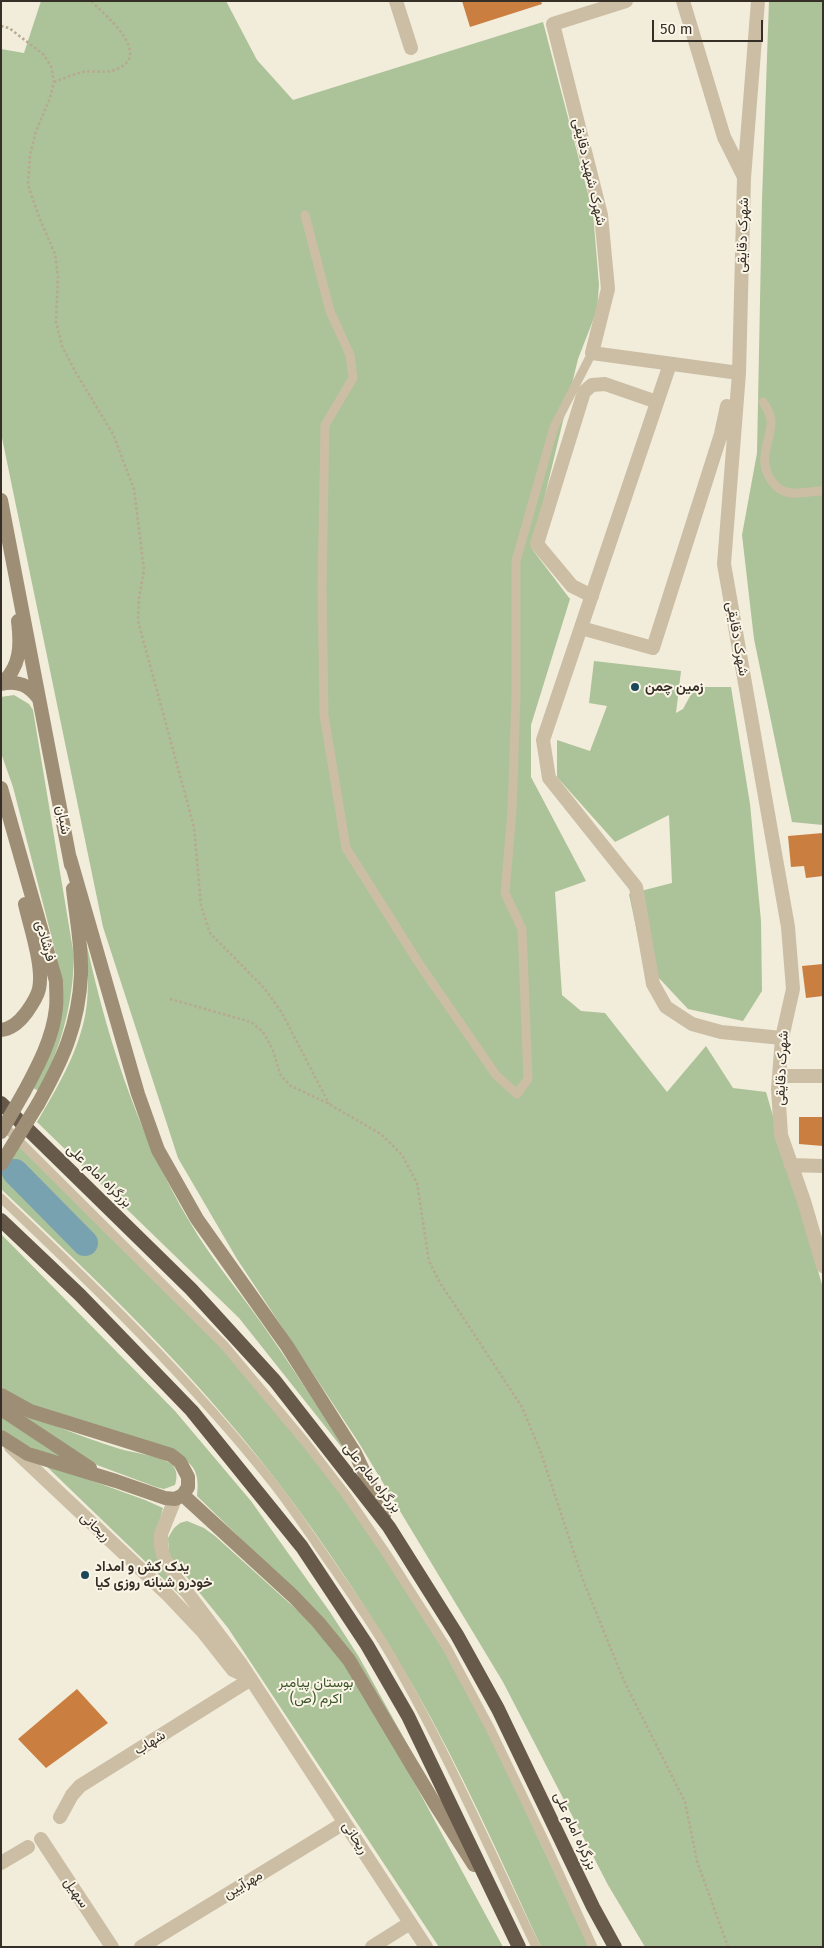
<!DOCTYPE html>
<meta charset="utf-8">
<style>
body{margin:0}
#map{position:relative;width:824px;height:1948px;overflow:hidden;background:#f2ecda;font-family:"Fira Sans",sans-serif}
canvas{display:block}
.frame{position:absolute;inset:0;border:2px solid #362f27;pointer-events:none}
.scale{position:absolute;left:652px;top:20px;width:111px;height:22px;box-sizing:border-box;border:2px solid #362f27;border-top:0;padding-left:6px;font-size:15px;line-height:18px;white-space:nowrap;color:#362f27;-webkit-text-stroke:4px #faf5e6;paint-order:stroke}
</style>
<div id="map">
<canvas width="824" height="1948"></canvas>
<div class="frame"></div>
<div class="scale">50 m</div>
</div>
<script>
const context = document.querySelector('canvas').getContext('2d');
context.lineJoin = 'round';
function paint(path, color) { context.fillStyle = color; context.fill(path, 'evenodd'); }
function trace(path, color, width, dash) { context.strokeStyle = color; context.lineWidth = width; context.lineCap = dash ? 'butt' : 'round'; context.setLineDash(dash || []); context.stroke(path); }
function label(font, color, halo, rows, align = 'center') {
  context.font = font + ' "Fira Sans",Vazirmatn,sans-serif'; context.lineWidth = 4; context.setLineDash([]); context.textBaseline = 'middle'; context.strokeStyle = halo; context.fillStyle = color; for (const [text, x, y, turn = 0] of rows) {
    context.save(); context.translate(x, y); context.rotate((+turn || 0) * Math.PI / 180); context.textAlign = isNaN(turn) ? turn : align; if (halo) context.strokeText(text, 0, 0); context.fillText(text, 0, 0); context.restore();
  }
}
const green = new Path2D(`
 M41,1H226L257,60L293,100L543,22L593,213L599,285L597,310L578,359L532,549L570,599L531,725V777L586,881L555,892L562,995L581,1011L605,1013L667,1092L706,1046L733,1088L766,1092L823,1288V1947H645L608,1885L503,1682L359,1443L237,1259L178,1158L103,927L1,433V49L24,53Z
 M769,1H823V825L792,822L754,639L742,535L757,453L762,200Z
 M594,661L681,671L676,713L683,709L695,687H731L750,804L761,921L762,991L743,1021L688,1009L643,961L629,894L672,883L669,815L615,842L557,777V740L590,751L607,706L589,703Z
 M14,695L29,704L33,710L74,956C73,1004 61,1048 39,1091L33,1088L47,1061L57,958L13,787L1,753V697Z
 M83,927C104,1030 137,1134 191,1224C210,1257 235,1286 257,1317C290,1363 320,1411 351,1459L239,1318L37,1122C57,1088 77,1055 85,1016C91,987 86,956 83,927Z
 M19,1145L230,1356L325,1472L371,1537L444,1649L495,1745L589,1947H541C500,1858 461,1769 412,1684C371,1614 326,1545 276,1480C195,1374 98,1281 1,1189V1175Z
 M1,1234L175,1411L251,1501L330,1612L359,1657L426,1778L359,1664L315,1611L197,1496C198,1485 199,1473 190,1464C174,1448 154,1443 132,1437C90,1424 37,1414 1,1387Z
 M5,1405C43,1421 81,1437 120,1449C135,1453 154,1455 168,1462C177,1466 178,1476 175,1485L164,1489L156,1487L97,1465Z
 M1,1414L70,1461L46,1456L14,1438L1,1429Z
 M43,1463L145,1500L163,1508L155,1537L182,1597Z
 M187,1521L204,1528L215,1536L308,1620L347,1667L395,1747L503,1947H439L228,1628L169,1555L168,1538L174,1528L180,1523Z`);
const river = new Path2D(`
 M15,1172L85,1243`);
const building = new Path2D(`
 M462,1H541L542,4L470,27Z
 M823,833V876L806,878L804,866L791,867L788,836Z
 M823,964V996L806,998L802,966Z
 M799,1117H823V1146L799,1144Z
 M77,1689L108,1723L46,1768L18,1739Z`);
const path = new Path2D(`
 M1,26L9,28L43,54L51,66L54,82L50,98L36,131L30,155L28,185L39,217L55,254L58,277L56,322L62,346L76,373L113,434L134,489L144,570L139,598L138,621L194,827L201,906L210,933L265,989L282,1013L329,1104
 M54,82C63,79 73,74 83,72C94,70 107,74 117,69C153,54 105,15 91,1
 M170,999L251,1022L263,1032L272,1048L281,1076L291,1086L329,1104L381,1134L402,1155L417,1183L429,1261L439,1281L522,1407L541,1453L583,1580L624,1681L685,1802L697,1861L728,1947`);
const service = new Path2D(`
 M305,215L330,311L350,355L353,378L325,425L322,587L324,715L346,848L420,965L496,1075L517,1094L528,1079L522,929L505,893L512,812L516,696V561L554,427L592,353
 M763,402C767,408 770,412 771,420C772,432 766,443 765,455C763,471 773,491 791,493C801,494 813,491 823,491
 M2,1124L224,1345L306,1443L347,1496L386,1553L447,1648L491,1730L544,1840L593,1947
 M1,1198C96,1288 190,1379 272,1482C294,1510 313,1539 334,1569C353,1597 373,1625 390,1654C445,1748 489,1849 536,1947`);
const minor = new Path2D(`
 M396,1L411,48
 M626,1L553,24L601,215L608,289L592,353L739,373
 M683,1L724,137L744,177
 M758,1L744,178L739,373L724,564L788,927L793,989L782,1038L778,1089L781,1135L804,1201L823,1266
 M670,364L543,740L549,778L636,887L653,984L666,1007L692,1024L721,1032L782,1038
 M592,596L572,586L537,544L584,392L592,385L605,384L657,402
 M581,628L653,648L721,434L727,406
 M779,1076H823
 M791,1165L823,1166
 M11,1447L168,1595L203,1632L233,1670L250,1678
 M175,1499L161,1534V1546L164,1558L177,1579L241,1664L426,1947
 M60,1817L72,1795L80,1786L251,1679
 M41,1839L112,1947
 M1,1863L28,1847
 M141,1947L344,1823
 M372,1947L410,1923`);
const secondary = new Path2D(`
 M1,500L71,865
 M1,684C21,667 21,645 18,621
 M1,684C18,680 29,685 39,699
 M1,788L56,981C56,990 57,999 56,1008C53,1038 38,1066 24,1092
 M70,858L138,1094L158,1150L197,1219L287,1346L355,1453L384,1515
 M1,1030C11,1029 20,1021 26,1013C31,1006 37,998 39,989C44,967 30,927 25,904
 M38,1104C62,1061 79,1025 81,974C82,946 76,917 73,889
 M1,1395L30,1411L171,1455L180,1462L188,1477V1487L183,1495L175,1499L165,1498L116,1481L28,1454L1,1437
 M1,1409L90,1468
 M183,1495L293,1596L318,1622L349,1660L435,1804L474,1865`);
const trunk = new Path2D(`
 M1,1103L191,1289L275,1381L389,1527L457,1635L498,1709L593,1907L615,1947
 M1,1220L80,1295L192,1411L302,1547L367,1645L408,1716L519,1947`);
const secondaryBridge = new Path2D(`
 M1,1132L24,1092
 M1,1164L38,1104`);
const markers = [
 [635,687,5,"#1b4859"],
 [85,1575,5,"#1b4859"]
];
const streetNames = [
 ["شهرک شهید دقایقی",589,172,77],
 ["شهرک دقایقی",743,235,-88],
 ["شهرک دقایقی",737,639,80],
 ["شیان",63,820,79],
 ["فرشادی",45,941,74],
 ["شهرک دقایقی",782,1068,-87],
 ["بزرگراه امام علی",99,1176,44],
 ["بزرگراه امام علی",372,1478,52],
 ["ریحانی",95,1527,43],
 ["شهاب",150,1743,-32],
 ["بزرگراه امام علی",575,1831,65],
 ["ریحانی",355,1838,57],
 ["مهرآیین",243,1885,-31],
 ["سهیل",76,1893,56]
];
const poiNames = [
 ["زمین چمن",645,687],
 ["یدک کش و امداد",95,1567],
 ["خودرو شبانه روزی کیا",95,1583]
];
const parkNames = [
 ["بوستان پیامبر",316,1683],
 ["اکرم (ص)",316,1699]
];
paint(green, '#acc299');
trace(river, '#78a2b0', 26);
paint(building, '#ca7f40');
trace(path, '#b7a98f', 2.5, [2.5, 2.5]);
trace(service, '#cbbea5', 9);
trace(minor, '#cbbea5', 14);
trace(secondary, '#9e8e76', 14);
trace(trunk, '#685a4a', 14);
trace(secondaryBridge, '#9e8e76', 14);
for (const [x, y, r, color] of markers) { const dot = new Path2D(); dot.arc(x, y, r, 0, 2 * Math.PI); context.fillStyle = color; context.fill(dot); trace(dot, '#faf5e6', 2); }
label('14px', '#362f27', '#faf5e6', streetNames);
label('bold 14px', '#362f27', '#faf5e6', poiNames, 'left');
label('14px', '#3c552a', '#faf5e6', parkNames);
</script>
